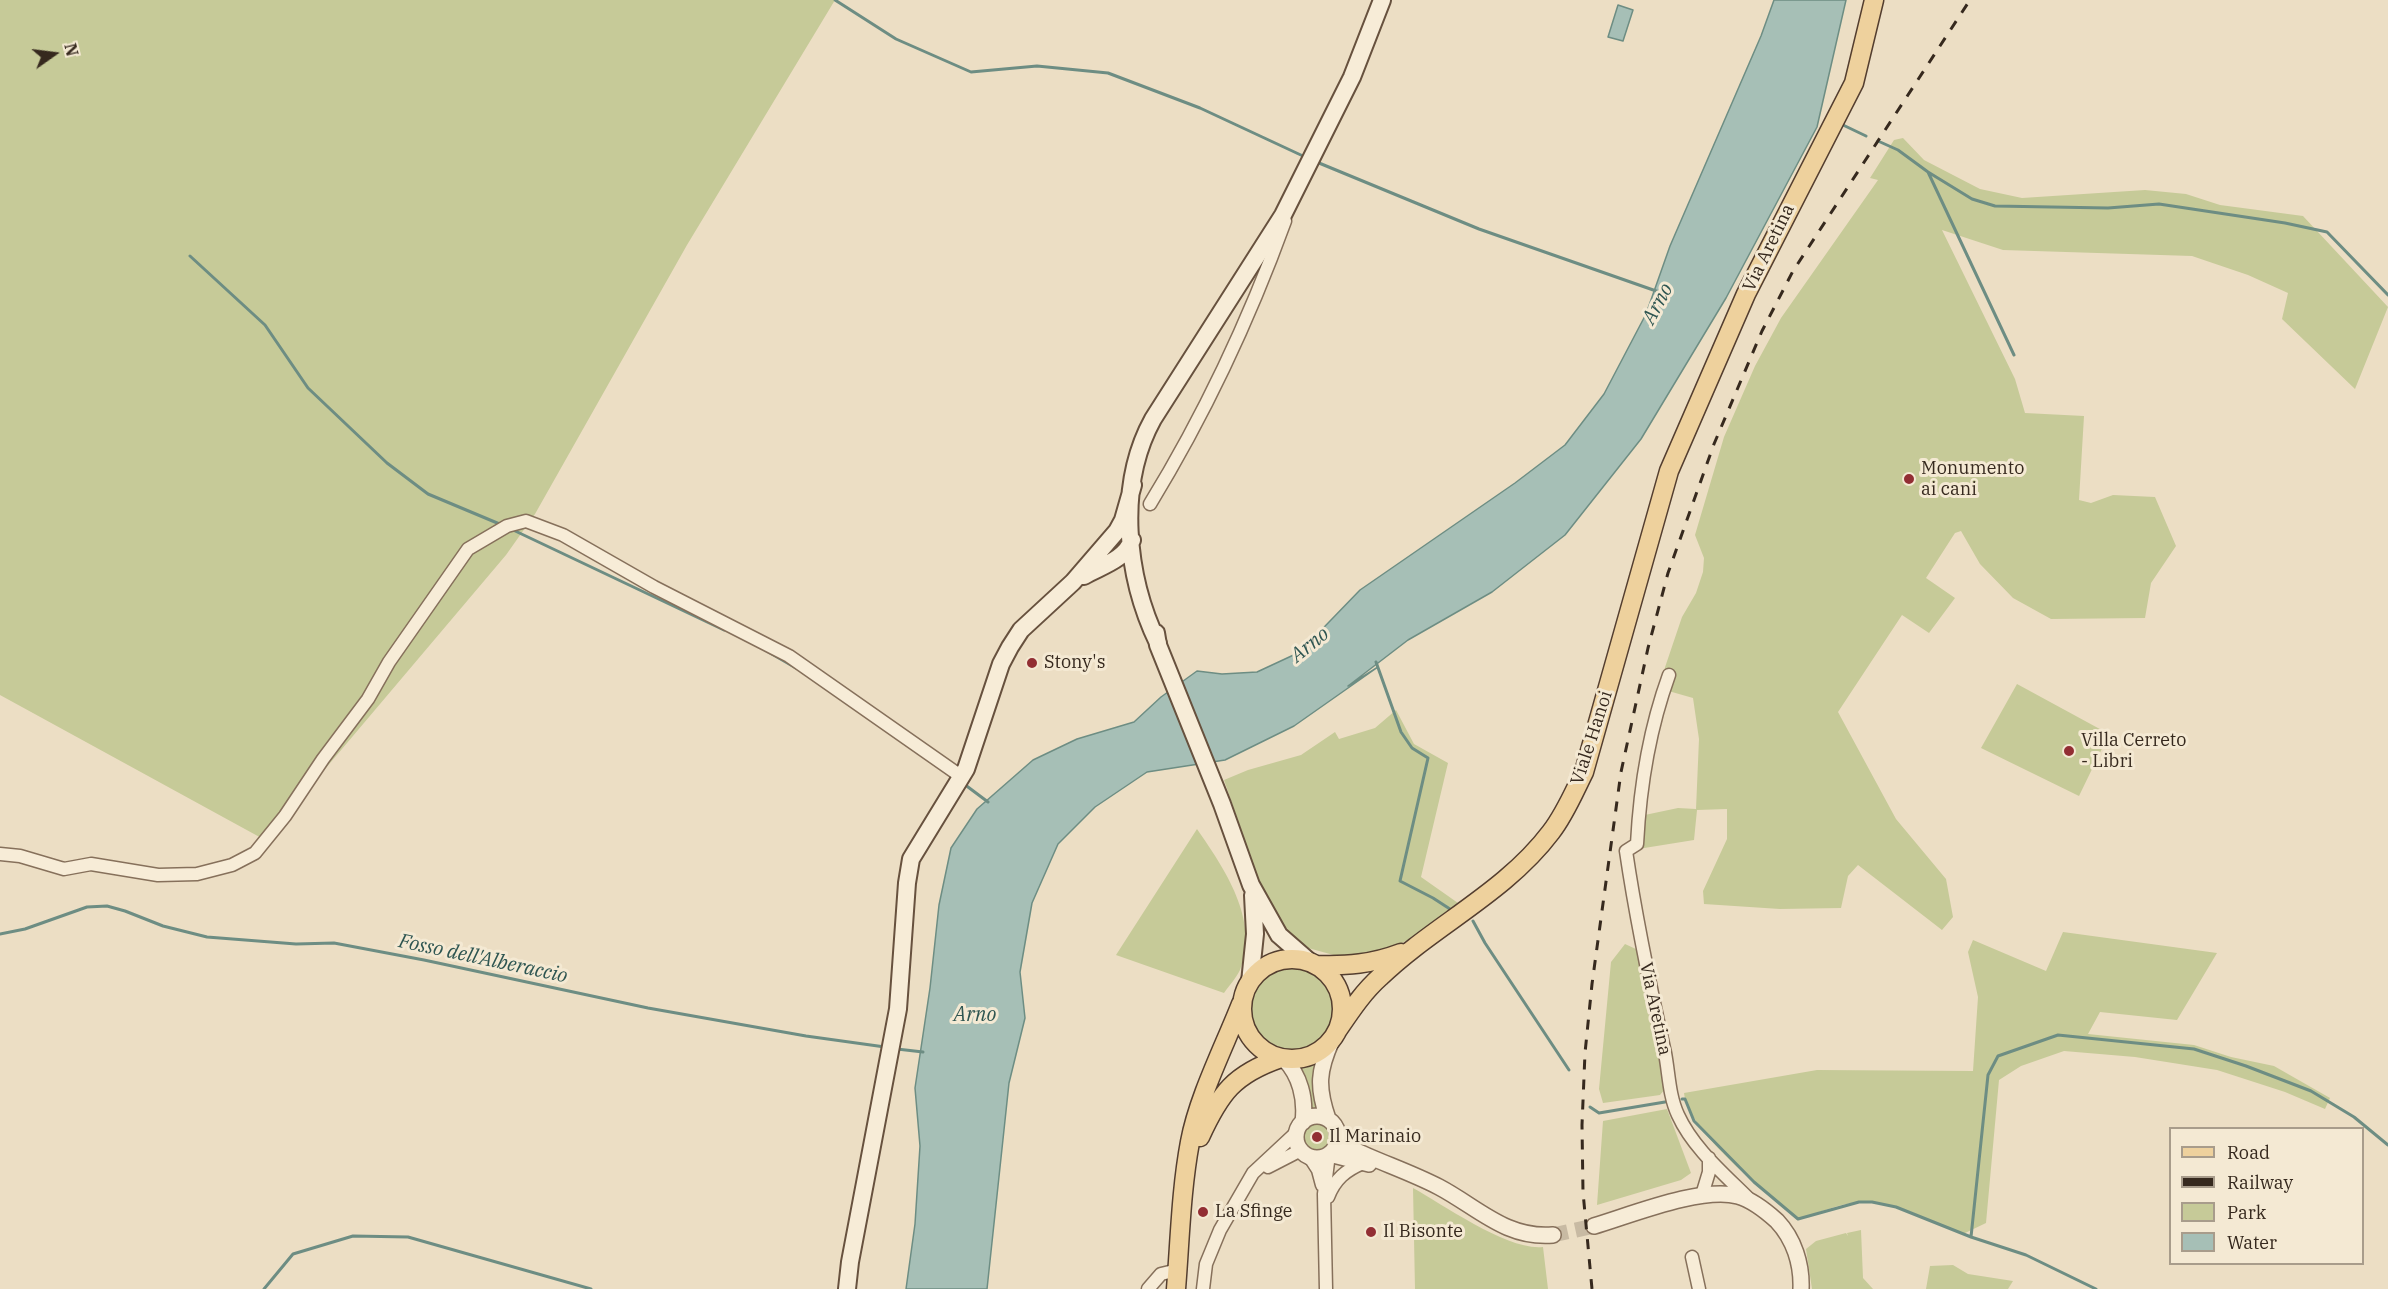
<!DOCTYPE html>
<style>
body{margin:0}
#map{position:relative;width:2388px;height:1289px;overflow:hidden;background:#ecdec4;font-family:"IBM Plex Serif",serif}
canvas{display:block}
.legend{position:absolute;left:2169px;top:1127px;width:195px;height:138px;box-sizing:border-box;background:#f4e9d3;border:2px solid #a89c8b;margin:0;padding:8px 10px;list-style:none;font-size:18px;color:#36291e}
.legend li{display:flex;align-items:center;gap:12px;height:30px}
.legend b{width:30px;border:2px solid #a89c8b}
.north{position:absolute;left:24px;top:24px;width:60px;height:60px;-webkit-text-stroke:4px #f4e9d3;paint-order:stroke;rotate:76deg;font-size:16px;font-weight:700;line-height:24px;text-align:center;color:#36291e}
.north::after{content:'';display:block;margin:auto;width:21px;height:27px;background:#36291e;clip-path:polygon(50% 0,100% 100%,50% 72%,0 100%)}
</style>
<div id="map">
<canvas width="2388" height="1289"></canvas>
<ul class="legend">
<li><b style="height:8px;background:#eed19d"></b>Road</li>
<li><b style="height:8px;background:#36291e"></b>Railway</li>
<li><b style="height:16px;background:#c6ca98"></b>Park</li>
<li><b style="height:16px;background:#a6bfb6"></b>Water</li>
</ul>
<div class="north">N</div>
</div>
<script>
const context = document.querySelector('canvas').getContext('2d');
context.lineJoin = 'round';
function paint(path, color) { context.fillStyle = color; context.fill(path, 'evenodd'); }
function trace(path, color, width, dash) { context.strokeStyle = color; context.lineWidth = width; context.lineCap = dash ? 'butt' : 'round'; context.setLineDash(dash || []); context.stroke(path); }
function label(font, color, halo, rows, align = 'center') {
  context.font = font + ' "IBM Plex Serif",serif'; context.lineWidth = 6; context.setLineDash([]); context.textBaseline = 'middle'; context.strokeStyle = halo; context.fillStyle = color; for (const [text, x, y, turn = 0] of rows) {
    context.save(); context.translate(x, y); context.rotate((+turn || 0) * Math.PI / 180); context.textAlign = isNaN(turn) ? turn : align; if (halo) context.strokeText(text, 0, 0); context.fillText(text, 0, 0); context.restore();
  }
}
const green = new Path2D(`
 M0,0H835L687,245L535,514L506,555L265,840L0,695Z
 M1903,138L1924,160L1980,189L2022,198L2145,190L2186,194L2220,205L2303,216L2388,307L2355,389L2282,319L2288,293L2248,275L2192,256L2003,250L1942,230L2015,379L2025,413L2084,416L2079,500L2091,503L2113,495L2155,497L2176,546L2151,583L2145,618L2051,619L2013,598L1980,564L1961,531L1955,533L1926,578L1955,598L1929,633L1902,615L1838,712L1896,819L1946,879L1953,917L1942,930L1858,865L1848,876L1841,908L1780,909L1704,904L1703,891L1727,839V809L1697,810L1694,840L1638,849L1640,816L1678,808L1696,809L1699,739L1693,698L1658,688L1682,617L1696,593L1703,572L1704,558L1695,535L1724,437L1755,366L1781,318L1878,180L1870,178L1894,140Z
 M2017,684L2109,734L2079,796L1981,748Z
 M1396,710L1414,744L1448,763L1421,877L1458,903L1411,938L1380,955L1341,957L1308,948L1279,925L1262,890L1224,780L1248,770L1301,755L1335,732L1339,739L1375,728Z
 M1197,829C1224,868 1260,920 1240,970C1236,978 1229,986 1224,993L1116,955Z
 M2063,932L2217,953L2177,1020L2100,1012L2088,1034L2194,1045L2231,1057L2274,1066L2330,1098L2325,1109L2285,1092L2217,1070L2135,1057L2064,1051L2021,1066L1999,1080L1986,1223L1963,1234C1934,1223 1893,1199 1861,1202C1840,1203 1818,1213 1798,1219C1768,1194 1688,1132 1684,1093L1817,1070L1973,1071L1978,997L1968,952L1973,940L2046,971Z
 M1625,944L1638,950L1665,1089L1660,1095L1603,1103L1599,1089L1611,962Z
 M1250 1009a42 42 0 1 1 84 0a42 42 0 1 1-84 0Z
 M1318,1064L1321,1110L1309,1111L1297,1069Z
 M1667,1109L1691,1173L1681,1180L1597,1205L1603,1121Z
 M1304 1137a13 13 0 1 1 26 0a13 13 0 1 1-26 0Z
 M1413,1188C1444,1205 1508,1251 1543,1247L1548,1289H1415Z
 M1861,1230L1863,1278L1873,1289H1812L1806,1249L1816,1241L1846,1233L1848,1236L1847,1233Z
 M1953,1265L1968,1274L2013,1281L2008,1289H1926L1930,1266Z`);
const water = new Path2D(`
 M1774,0H1846L1817,127L1726,298L1641,439L1565,535L1492,592L1408,640L1348,686L1378,667L1294,726L1225,760L1147,772L1095,807L1058,844L1032,903L1020,972L1025,1018L1009,1083L987,1289H906L915,1224L920,1146L915,1088L930,988L939,905L951,848L977,809L1033,760L1077,739L1134,722L1161,697L1197,671L1222,674L1257,672L1300,652L1360,590L1515,483L1565,445L1604,394L1646,314L1670,246L1761,36Z
 M1618,5L1633,10L1623,41L1608,37Z`);
const stream = new Path2D(`
 M835,0L896,39L971,72L1037,66L1108,73L1200,108L1303,156
 M1843,125L1866,136
 M1878,141L1898,150L1928,172L1972,199L1995,206L2108,208L2159,204L2285,223L2327,232L2388,295
 M1319,163L1479,229L1659,292
 M1928,172L2014,355
 M190,256L265,325L308,388L387,463L428,494L502,525
 M511,529L724,630
 M765,650L796,668
 M1376,662L1401,732L1412,748L1428,758L1400,881L1433,898L1453,911
 M964,784L988,802
 M1473,921L1485,943L1569,1070
 M0,934L25,929L87,907L107,906L125,911L163,926L207,937L296,944L334,943L424,960L648,1008L806,1036L885,1047
 M897,1049L923,1052
 M1682,1099H1685L1694,1121L1754,1182L1798,1219L1859,1202H1872L1896,1207L1971,1237L2026,1255L2096,1289
 M1590,1107L1599,1113L1665,1102
 M1971,1237L1988,1075L1998,1056L2058,1035L2194,1049L2246,1066L2311,1091L2354,1117L2388,1145
 M264,1289L293,1254L353,1236L408,1237L591,1289`);
const tertiaryTunnel = new Path2D(`
 M1553,1235L1594,1226`);
const minor = new Path2D(`
 M1150,504C1205,414 1249,320 1285,221
 M1669,675C1649,730 1640,786 1637,844L1626,851C1636,919 1650,986 1665,1053C1669,1074 1669,1096 1678,1115C1693,1148 1724,1174 1749,1199
 M0,854L20,856L64,869L91,864L158,875L197,874L232,865L255,853L285,816L323,759L368,699L389,662L468,549L507,526L526,521L563,535L654,587L789,656L962,777
 M1309,1156L1318,1170L1322,1185
 M1268,1167L1301,1150
 M1702,1195L1709,1172V1158
 M1328,1197C1335,1179 1346,1170 1363,1163
 M1692,1257L1699,1289
 M1148,1289L1161,1274L1178,1270
 M1203,1289L1206,1264L1220,1230L1253,1173L1297,1132
 M1326,1289L1324,1194L1329,1154`);
const tertiary = new Path2D(`
 M1284,1059C1300,1075 1306,1099 1303,1122
 M1296 1137a21 21 0 1 1 42 0a21 21 0 1 1-42 0Z
 M1328,1119C1317,1087 1318,1071 1332,1040
 M1337,1133L1341,1140L1350,1148C1379,1162 1410,1172 1439,1187C1477,1207 1506,1239 1553,1235
 M1329,1154L1369,1164
 M1594,1226C1631,1215 1702,1186 1738,1196C1752,1200 1766,1211 1777,1221C1794,1239 1802,1264 1801,1289`);
const secondary = new Path2D(`
 M1084,576C1101,566 1125,560 1132,540
 M1156,633L1158,645L1222,804L1251,885L1279,935L1310,962
 M1158,643C1126,577 1116,486 1153,419L1283,215L1352,77L1382,0
 M1250,982L1255,934L1253,895
 M847,1289L850,1262L898,1009L907,883L911,859L966,769L1001,664L1010,647L1021,630L1073,582L1117,531L1123,520L1133,485`);
const primary = new Path2D(`
 M1242 1009a50 50 0 1 1 100 0a50 50 0 1 1-100 0Z
 M1317,965C1347,966 1372,964 1401,953
 M1337,1031C1350,1012 1363,992 1380,977C1434,925 1505,893 1551,832C1565,814 1574,792 1584,772L1669,471L1746,294L1854,83L1874,0
 M1200,1137C1220,1093 1234,1074 1281,1058
 M1176,1289C1180,1240 1181,1190 1190,1142C1198,1098 1224,1047 1241,1004`);
const rail = new Path2D(`
 M1592,1289L1583,1192L1582,1125L1585,1053L1592,984L1621,772L1648,648L1668,573L1714,444L1762,331L1793,271L1970,0`);
const markers = [
 [1909,479,6,"#922e33"],
 [1032,663,6,"#922e33"],
 [2069,751,6,"#922e33"],
 [1317,1137,6,"#922e33"],
 [1203,1212,6,"#922e33"],
 [1371,1232,6,"#922e33"]
];
const streetNames = [
 ["Via Aretina",1769,248,-64],
 ["Viale Hanoi",1592,738,-72],
 ["Via Aretina",1655,1009,78]
];
const poiNames = [
 ["Monumento",1921,469],
 ["ai cani",1921,490],
 ["Stony's",1044,663],
 ["Villa Cerreto",2081,741],
 ["- Libri",2081,762],
 ["Il Marinaio",1329,1137],
 ["La Sfinge",1215,1212],
 ["Il Bisonte",1383,1232]
];
const waterNames = [
 ["Arno",1658,304,-62],
 ["Arno",1310,645,-39],
 ["Fosso dell'Alberaccio",483,959,12],
 ["Arno",975,1015]
];
paint(green, '#c6ca98');
paint(water, '#a6bfb6');
trace(water, '#6d8d83', 1.5);
trace(stream, '#6d8d83', 3);
trace(tertiaryTunnel, '#c8baa3', 15, [15, 8]);
trace(minor, '#86705b', 15);
trace(tertiary, '#86705b', 18);
trace(secondary, '#67513e', 20);
trace(primary, '#543e2f', 21);
trace(minor, '#f7ecd7', 12);
trace(tertiary, '#f7ecd7', 15);
trace(secondary, '#f7ecd7', 16);
trace(primary, '#eed19d', 18);
trace(rail, '#36291e', 3, [10, 10]);
for (const [x, y, r, color] of markers) { const dot = new Path2D(); dot.arc(x, y, r, 0, 2 * Math.PI); context.fillStyle = color; context.fill(dot); trace(dot, '#f4e9d3', 2); }
label('18px', '#36291e', '#f4e9d3', streetNames);
label('18px', '#36291e', '#f4e9d3', poiNames, 'left');
label('italic 20px', '#2e5551', '#f4e9d3', waterNames);
</script>
